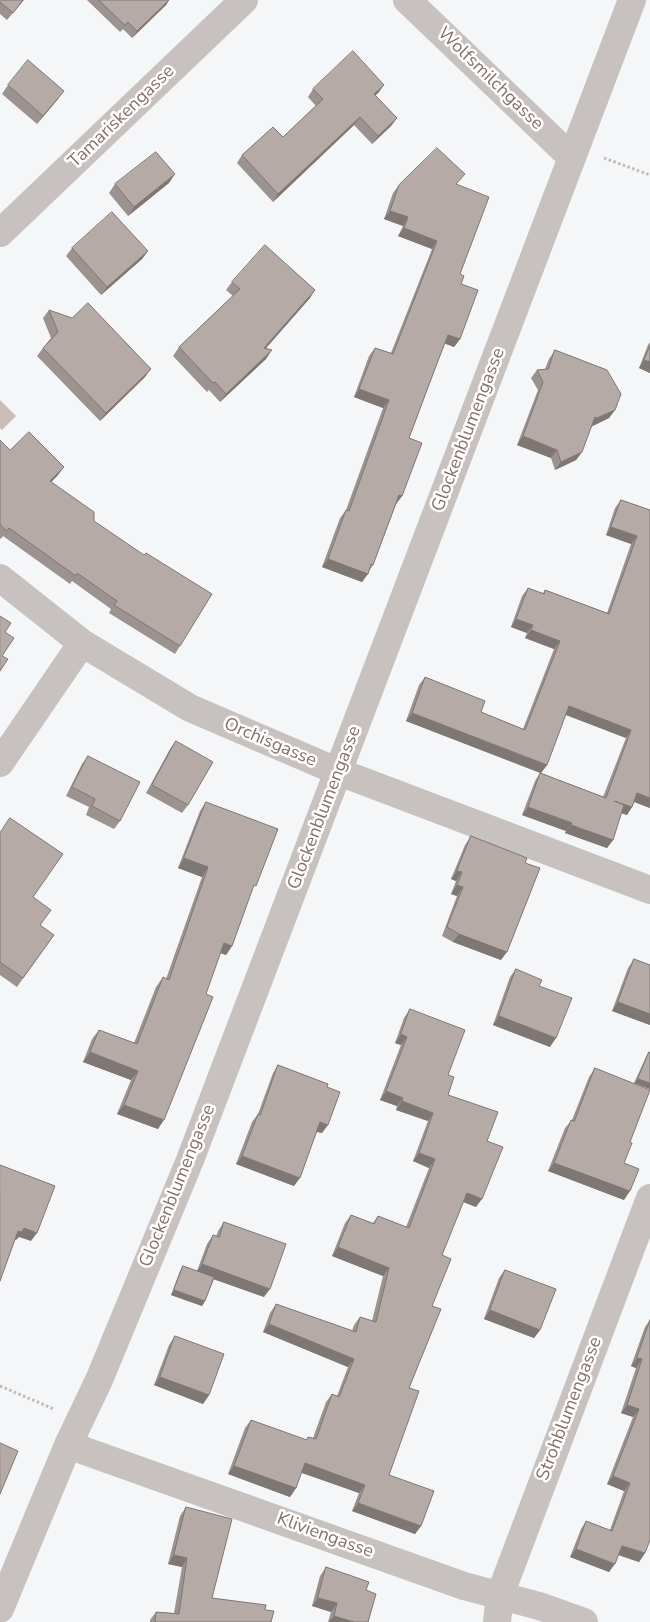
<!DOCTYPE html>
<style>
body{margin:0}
canvas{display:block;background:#f5f6f8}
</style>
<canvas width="650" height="1622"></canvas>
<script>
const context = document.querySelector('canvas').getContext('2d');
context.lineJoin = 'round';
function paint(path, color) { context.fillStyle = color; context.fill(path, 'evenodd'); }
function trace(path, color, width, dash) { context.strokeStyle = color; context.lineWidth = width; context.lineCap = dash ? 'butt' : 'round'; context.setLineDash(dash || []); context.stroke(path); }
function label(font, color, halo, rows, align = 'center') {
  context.font = font + ' "Nunito Sans",sans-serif'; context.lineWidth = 5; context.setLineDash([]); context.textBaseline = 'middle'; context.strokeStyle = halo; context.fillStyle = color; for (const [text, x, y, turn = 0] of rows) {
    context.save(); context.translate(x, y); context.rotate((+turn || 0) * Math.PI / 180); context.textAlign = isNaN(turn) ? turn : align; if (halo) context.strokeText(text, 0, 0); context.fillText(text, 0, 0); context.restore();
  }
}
const water = new Path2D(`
 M0,400L16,416L2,430L0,428Z`);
const path = new Path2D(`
 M604,158L650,175
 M0,1386L54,1409`);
const minor = new Path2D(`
 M407,0L572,158
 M0,233L244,0
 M0,578L82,643L190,708L339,772L650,890
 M0,763L82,643
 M68,1445L464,1586L539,1606L584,1622
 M0,1609L68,1445L99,1380L190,1160L632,0
 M497,1622L500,1595L650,1198`);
const wall = new Path2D(`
 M0,0H24L7,20L0,14Z
 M87,0H169L166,5L132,38L123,29L120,32Z
 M8,85L58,99L37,124L2,94Z
 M313,89L379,92L375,95L397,118L391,126L372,144L354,125L273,202L237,163L242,155L283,137L316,106L308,97Z
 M169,183L128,216L109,193L115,184Z
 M457,184L460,274L461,284L460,339L454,347L445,343L436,366L409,438L402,496L396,504L373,565L362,582L322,567L340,518L346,510L383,408L354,397L369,356L375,348L391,353L432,249L398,236L403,226L384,219L393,193L399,185Z
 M72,248L148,251L142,259L101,295L66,256Z
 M232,282L310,298L266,348V359L220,402L209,390L207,392L173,356L179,347L233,296L226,290Z
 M49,310L145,377L100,421L37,356L43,348L51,338L43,318Z
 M650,342V373L639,368L648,345Z
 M555,350L615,410L609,418L591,426L582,452L576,460L555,470L551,458L517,445L538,390L531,378L537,370L545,369L549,359Z
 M0,440L10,450L58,475L51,482L94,521L180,646L175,654L109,613L111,609L72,581L70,584L3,536L1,539L0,538Z
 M621,500L650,510V808L634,802L632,807L627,815L621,813L613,840L607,848L565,833L566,831L522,815L535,781L540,773L406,721L419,685L425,677L481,712L523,729L554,649L525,638L527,633L511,627L522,596L528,588L543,593L545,590L607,613L631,544L606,535L615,508ZM565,714L626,738L603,797L541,773L547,765Z
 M176,741L188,805L182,813L146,793L170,749Z
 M88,756L120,821L114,829L86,815L89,807L66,796L82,764Z
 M206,802L251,893L232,946L226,955L220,953L158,1129L117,1114L131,1080L83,1062L92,1039L99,1030L134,1043L156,987L163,977L166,979L202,877L178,868L200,811Z
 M0,833L33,897L40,925L54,935L17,987L0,975Z
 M471,836L525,863L501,960L453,942L442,936L457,896L451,894L456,881L451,879L465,845Z
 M634,959L650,965V1025L612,1011L628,968Z
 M516,969L539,986L550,1047L493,1025L510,977Z
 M410,1009L448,1075V1095L487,1141L476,1207L463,1202L442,1255L432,1306L409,1388L389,1475L421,1526L415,1534L352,1511L359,1493L301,1472L296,1488L290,1497L228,1474L245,1428L251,1420L306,1440L308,1437L313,1438L326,1402L332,1394L337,1396L348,1367L263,1332L270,1313L276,1304L352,1331L354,1325L360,1317L372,1321L383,1276L332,1256L345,1223L351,1215L373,1223L378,1216L406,1227L429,1168L413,1161L428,1121L396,1110L397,1106L380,1100L401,1045L395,1043L404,1018Z
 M649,1052L650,1089L634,1083L646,1057Z
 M278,1065L327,1087L322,1133L317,1132L294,1186L236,1164L252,1122L258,1114L273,1073Z
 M595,1068L630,1142L624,1163V1200L548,1171L565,1128L572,1120L589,1077Z
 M224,1222L264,1297L214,1279L205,1301L202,1306L171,1295L180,1271L183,1266L197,1271L207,1244L213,1235L216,1237L218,1231Z
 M505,1270L540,1330L534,1338L484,1319L499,1278Z
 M650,1320L645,1553L639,1562L618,1555L609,1572L570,1557L581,1529L586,1521L610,1530L624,1491L607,1484L633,1417L621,1413L636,1368L631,1366L645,1327Z
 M175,1336L209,1395L203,1404L154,1385L169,1345Z
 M186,1507L212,1598L265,1610L271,1622H150V1620L156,1612L174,1613L182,1567L168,1564L180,1516Z
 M326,1567L366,1590L368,1622H328L331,1612L312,1606L320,1576Z`);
const shadedWall = new Path2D(`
 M169,0L166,5L132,38L137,31Z
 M384,85L379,92L369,102L374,94Z
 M64,91L58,99L37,124L43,116Z
 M360,117L354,125L273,202L278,194Z
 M397,118L391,126L372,144L378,136Z
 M175,174L169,183L128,216L134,207Z
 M390,211L408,217L403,226L384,219Z
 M404,228L437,241L432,249L398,236Z
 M148,251L142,259L101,295L107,287Z
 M315,290L310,298L259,356L264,348Z
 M448,335L460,339L454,347L443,343Z
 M272,350L266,359L220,402L226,394Z
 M644,360L650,362V373L639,368Z
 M151,369L145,377L100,421L106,413Z
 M359,389L389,400L383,408L354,397Z
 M615,410L609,418L591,427L595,417Z
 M523,436L557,450L551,458L517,445Z
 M582,452L576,460L555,470L561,462Z
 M64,467L58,475L44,489L50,481Z
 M399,495L402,496L396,504L393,503Z
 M611,527L637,536L631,544L606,535Z
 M328,559L368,574L362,582L322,567Z
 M516,619L533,625L527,633L511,627Z
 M531,630L560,641L554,649L525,638Z
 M569,706L631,730L626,738L563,714Z
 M412,713L547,765L541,773L406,721Z
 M637,793L650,798V808L632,801Z
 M614,801L632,807L627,815L609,809Z
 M528,807L572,823L566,831L522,815Z
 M571,825L613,840L607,848L565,833Z
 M184,858L208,867L202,877L178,868Z
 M457,871L462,872L456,881L451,879Z
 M457,885L463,887L457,896L451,894Z
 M459,934L507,952L501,960L453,942Z
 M224,943L232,946L226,955L218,952Z
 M618,1002L650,1014V1025L612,1011Z
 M499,1016L556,1038L550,1047L493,1025Z
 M401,1034L407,1037L401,1045L395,1043Z
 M90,1052L138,1071L131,1080L83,1062Z
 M638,1079L650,1083V1089L634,1083Z
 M386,1091L403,1098L397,1106L380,1100Z
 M402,1101L433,1113L428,1121L396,1110Z
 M124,1105L164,1120L158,1129L117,1114Z
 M320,1122L328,1125L322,1133L314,1131Z
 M419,1153L435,1159L429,1168L413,1161Z
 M242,1156L300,1178L294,1186L236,1164Z
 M554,1163L630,1191L624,1200L548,1171Z
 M467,1193L482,1199L476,1207L461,1201Z
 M24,1228L37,1233L31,1241L19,1237L16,1240L12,1239L18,1231Z
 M338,1247L389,1268L383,1276L332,1256Z
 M202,1264L270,1289L264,1297L196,1273Z
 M174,1290L205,1301L202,1306L171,1295Z
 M490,1310L540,1330L534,1338L484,1319Z
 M269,1324L354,1359L348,1367L263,1332Z
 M637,1358L642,1359L636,1368L631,1366Z
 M160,1377L209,1395L203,1404L154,1385Z
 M627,1405L639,1409L633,1417L621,1413Z
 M305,1463L365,1485L359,1493L299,1472Z
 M234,1466L296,1488L290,1497L228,1474Z
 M613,1476L630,1483L624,1491L607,1484Z
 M358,1503L421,1526L415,1534L352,1511Z
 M622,1546L645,1553L639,1562L616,1554Z
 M576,1549L615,1564L609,1572L570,1557Z
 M174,1555L187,1558L182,1567L168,1564Z
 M318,1598L337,1603L331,1612L312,1606Z
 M334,1616L354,1622H329Z`);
const building = new Path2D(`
 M0,0H23L13,13L0,2Z
 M99,0H169L137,31L128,22L125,25Z
 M353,51L384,85L374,94L397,118L378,136L360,117L278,194L242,155L273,127L283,137L323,99L313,89Z
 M28,60L64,91L43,116L8,85Z
 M437,148L465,174L456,184L489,197L460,274L464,276L461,284L478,290L460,339L448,335L436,366L409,438L422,443L402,496L399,495L373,565L371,564L368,574L328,559L346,510L349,511L389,400L359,389L375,348L393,354L437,241L404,228L408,217L390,211L399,185Z
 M156,152L175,174L134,207L115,184Z
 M112,212L148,251L107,287L72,248Z
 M265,245L315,290L264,348L272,350L226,394L215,382L213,383L179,347L240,289L232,282Z
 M88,303L151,369L106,413L43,348L58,332L49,310L72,318Z
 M650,346V362L644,360Z
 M555,350L607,370L621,394L615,410L597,418L595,417L582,452L561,462L557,450L523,436L543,382L537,370L548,369Z
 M29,432L64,467L50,481L94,512V521L144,555L146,553L212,594L180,646L114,605L117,601L77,573L76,576L9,528L6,531L0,524V440L10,450Z
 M621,500L650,510V798L637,793L632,807L614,801L624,805L613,840L571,825L572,823L528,807L540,773L606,798L631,730L569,706L547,765L412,713L425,677L485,701L481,712L525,730L560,641L531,630L533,625L516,619L528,588L544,594L545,590L609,614L637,536L611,527Z
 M0,616L11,623L5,632L14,638L2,656L8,659L0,671Z
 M176,741L213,762L188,805L152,785Z
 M88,756L140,782L120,821L92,806L95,799L72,787Z
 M206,802L278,829L256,886L254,885L232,946L224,943L206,994L213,997L164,1120L124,1105L138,1071L90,1052L99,1030L137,1044L163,977L169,980L208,867L184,858Z
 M10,818L63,854L33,897L51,910L40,925L54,935L23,978L0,962V833Z
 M471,836L527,858L525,863L540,868L507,952L459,934L447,927L463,887L457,885L462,872L457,871Z
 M634,959L650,965V1014L618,1002Z
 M516,969L542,980L539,986L572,998L556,1038L499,1016Z
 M410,1009L465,1030L448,1075L454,1077L448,1095L498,1112L487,1141L503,1147L482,1199L467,1193L442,1255L451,1259L432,1306L441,1309L409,1388L419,1391L389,1475L434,1491L421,1526L358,1503L365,1485L305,1463L296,1488L234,1466L251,1420L307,1440L308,1437L316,1439L332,1394L339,1397L354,1359L269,1324L276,1304L356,1332L360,1317L376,1322L389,1268L338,1247L351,1215L374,1224L378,1216L409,1228L435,1159L419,1153L433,1113L402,1101L403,1098L386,1091L407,1037L401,1034Z
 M649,1052L650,1053V1083L638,1079Z
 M278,1065L328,1084L327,1087L340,1092L328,1125L320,1122L300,1178L242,1156L258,1114L260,1115Z
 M595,1068L650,1090L630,1142L632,1143L624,1163L639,1169L630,1191L554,1163L571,1120L574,1121Z
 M0,1165L55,1186L37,1233L24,1228L22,1232L18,1231L0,1281Z
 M224,1222L286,1244L270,1289L202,1264L213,1235L219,1237Z
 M183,1266L214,1277L205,1301L174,1290Z
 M505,1270L556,1289L540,1330L490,1310Z
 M650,1320V1540L645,1553L622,1546L615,1564L576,1549L586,1521L612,1531L630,1483L613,1476L639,1409L627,1405L642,1359L637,1358Z
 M175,1336L224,1354L209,1395L160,1377Z
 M0,1443L18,1451L0,1494Z
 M186,1507L232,1519L212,1598L266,1605L265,1610L274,1611L271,1622H155L156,1612L179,1614L187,1558L174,1555Z
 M326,1567L369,1582L366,1590L376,1594L368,1622H354L334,1616L337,1603L318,1598Z`);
const streetNames = [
 ["Wolfsmilchgasse",490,79,44],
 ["Tamariskengasse",122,117,-44],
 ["Glockenblumengasse",469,430,-69],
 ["Orchisgasse",270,743,23],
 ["Glockenblumengasse",325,808,-69],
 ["Glockenblumengasse",178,1186,-68],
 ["Strohblumengasse",570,1409,-69],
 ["Kliviengasse",325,1536,20]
];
paint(water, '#cbbdbc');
trace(path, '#bfbbba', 3, [2.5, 2.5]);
trace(minor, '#c7c2bf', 28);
paint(wall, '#9c928f');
paint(shadedWall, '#7f7774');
paint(building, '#b5aaa6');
trace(building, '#7f7774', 1);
label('18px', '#857168', '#fff', streetNames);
</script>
